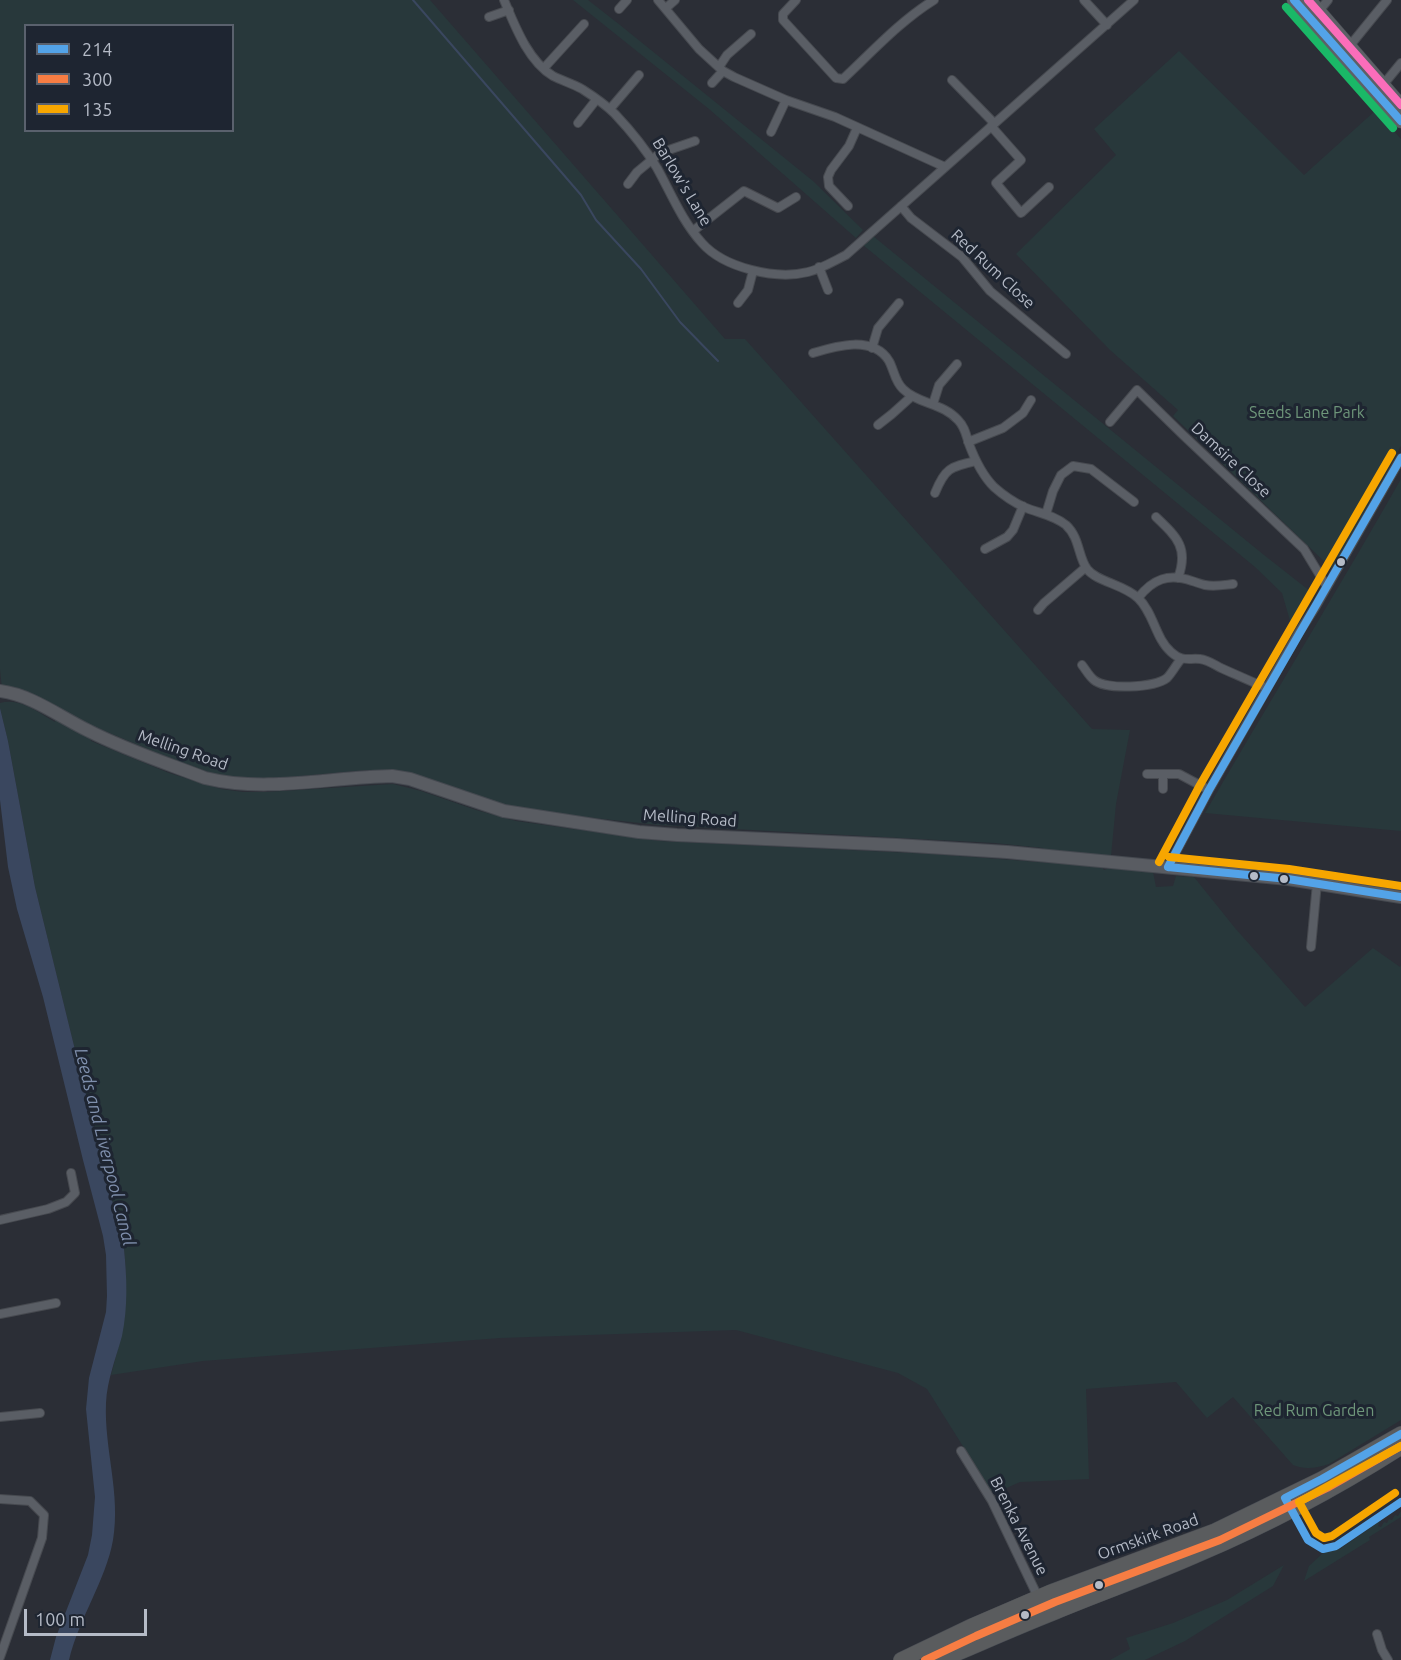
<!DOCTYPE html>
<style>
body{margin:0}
#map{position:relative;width:1401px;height:1660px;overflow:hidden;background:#2b2e36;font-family:Ubuntu,sans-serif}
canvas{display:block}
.legend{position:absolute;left:24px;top:24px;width:210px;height:108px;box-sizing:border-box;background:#1e2531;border:2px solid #5a616d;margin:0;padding:8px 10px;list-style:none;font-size:18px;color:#b5bbc7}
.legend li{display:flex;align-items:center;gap:12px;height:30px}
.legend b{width:30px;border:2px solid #5a616d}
.scale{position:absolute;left:24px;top:1609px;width:123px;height:27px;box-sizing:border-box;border:3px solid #b5bbc7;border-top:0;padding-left:8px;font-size:18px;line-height:21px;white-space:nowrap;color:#b5bbc7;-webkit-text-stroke:4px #1e2531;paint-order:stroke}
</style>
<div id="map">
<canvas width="1401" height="1660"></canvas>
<ul class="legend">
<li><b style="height:8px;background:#53a3e8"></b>214</li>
<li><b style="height:8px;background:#f77d43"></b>300</li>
<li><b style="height:8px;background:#f7a600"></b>135</li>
</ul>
<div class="scale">100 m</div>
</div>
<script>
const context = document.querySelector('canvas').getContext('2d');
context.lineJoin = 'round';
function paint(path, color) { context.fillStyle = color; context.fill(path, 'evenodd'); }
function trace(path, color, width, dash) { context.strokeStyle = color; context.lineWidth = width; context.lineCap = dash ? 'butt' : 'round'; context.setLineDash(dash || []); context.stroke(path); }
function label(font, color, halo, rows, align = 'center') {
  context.font = font + ' Ubuntu,sans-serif'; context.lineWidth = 6; context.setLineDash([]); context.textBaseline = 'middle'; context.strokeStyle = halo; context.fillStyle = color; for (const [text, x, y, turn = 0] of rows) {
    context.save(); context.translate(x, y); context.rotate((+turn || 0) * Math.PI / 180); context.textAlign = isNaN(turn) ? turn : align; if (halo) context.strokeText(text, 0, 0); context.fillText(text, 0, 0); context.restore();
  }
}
const green = new Path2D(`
 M0,0H430L725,339H745L1092,729L1130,730L1116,804L1111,856L1093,854L1104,870L1109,868L1153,872L1156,887L1173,886L1176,876L1194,877L1235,928L1305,1007L1373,948L1400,967L1401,965V1420L1329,1464C1318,1468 1304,1470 1293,1465L1233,1397L1207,1418L1176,1382L1086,1389L1089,1479L1020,1482L993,1494L927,1389L898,1373L736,1330L500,1338L203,1361L111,1375C124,1330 129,1296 124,1249L35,887L8,741L0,708V703C20,697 39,713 55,722L54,706L2,689L0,669ZM26,26H232V130H26ZM88,724L157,753L219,776L266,779L368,770H390L406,773L491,801L516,808L549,813L658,825L995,843L1043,848L1052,863L933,854L660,841L516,821L476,810L421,791L393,784L266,792H243L221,789L169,773L91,741Z
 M573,0H588L620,25L813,181L863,230L856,238L709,109Z
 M1179,51L1304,175L1376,110L1401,139V446L1332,569L1173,416L1178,410L1110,350L1016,254L1116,155L1094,129Z
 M873,236L1264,555L1315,595L1301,611L1293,631L1282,593L1255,567L863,245Z
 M1401,479V831L1205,813C1270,701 1337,591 1401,479Z
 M1401,1511V1517L1369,1537L1370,1540L1304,1581L1309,1566L1323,1553L1340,1549L1380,1521L1378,1526L1381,1527L1384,1522L1387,1523L1389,1519L1392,1520L1395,1515L1398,1516Z
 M1284,1565L1273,1586L1185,1641L1145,1660H1110L1130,1649L1126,1638L1173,1623L1227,1600Z`);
const water = new Path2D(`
 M0,708L8,741L35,887L124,1249C127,1278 128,1307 122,1336C116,1358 107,1380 106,1403C104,1449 121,1494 113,1540C106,1580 79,1618 69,1660H50L56,1637L88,1555L92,1535L95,1497L86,1409L89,1378L106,1312L107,1296L106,1255L103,1236L83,1160L43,997L17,909L8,867L0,800Z`);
const stream = new Path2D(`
 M413,0L581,195L596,220L641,269L680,322L718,361`);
const street = new Path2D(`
 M504,0C515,26 528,61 553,76C563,81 573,84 582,89C593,96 606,105 615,114C631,131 645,148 657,168C671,193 682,221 702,243C724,268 776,280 808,272C821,269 834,261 846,255L1134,0
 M658,0L699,49L723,71L734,77L786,100L835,117L945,167
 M796,0L783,14V20L836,78L843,79C872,52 900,21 934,0
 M1084,0L1107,25
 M666,8L675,0
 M619,9L627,0
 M1319,11L1328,0
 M489,17L509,10
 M1348,48L1387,0
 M719,67L727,55L751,34
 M544,68L584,24
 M952,80L994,123
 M712,83L723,71
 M1383,85L1401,63
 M610,109L639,75
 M578,123L596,100
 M991,126L1021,160L996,183L1021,213L1049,187
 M771,132L786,100
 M628,184L637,172L660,153L695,141
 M848,206L829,186L828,177L831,170L849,146L857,128
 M901,206L911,218L962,257L990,291L1066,354
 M693,231L744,191L778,208L796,197
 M819,267L828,290
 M738,303L748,290L753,271
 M872,348L878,328L899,303
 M813,353C836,346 873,335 889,361C894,370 895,382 903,389C918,404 943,403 958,420C965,427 966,435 969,444C975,460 982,475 994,487C1003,495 1013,502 1024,507C1038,513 1054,515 1066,525C1080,538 1078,557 1087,569C1097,582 1123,584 1138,598C1154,613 1155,638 1171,652C1182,662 1188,658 1200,659C1208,660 1215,665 1221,668C1237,675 1252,682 1267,688
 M933,404L939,385L957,364
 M1110,422L1137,390L1183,435L1304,549L1327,587
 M878,425L892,414L912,396
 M968,442L1003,428L1023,413L1031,400
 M935,493C945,468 950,467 976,461
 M1046,514L1053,491L1061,475L1073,466L1091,469L1134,502
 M1156,517C1177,537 1189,548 1178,578
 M985,549L1007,537L1013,530L1023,506
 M1138,598C1153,579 1168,573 1192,581C1196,582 1200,584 1205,585C1214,587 1224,585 1233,584
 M1038,610L1044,603L1086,567
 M1082,665C1086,670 1089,676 1094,680C1106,690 1154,688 1167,678C1172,673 1176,665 1181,659
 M1147,774H1179L1209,790
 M1163,789V774
 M1168,867L1209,790L1298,634L1316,606L1401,458
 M1311,947L1317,883
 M0,1220L48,1209L66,1202L75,1193L71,1173
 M0,1314L56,1303
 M0,1417L40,1413
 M961,1451L992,1501L1038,1597L1054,1612
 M0,1499L30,1501L44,1515L42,1538L0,1657
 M1377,1634L1382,1650L1388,1660`);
const secondary = new Path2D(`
 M0,691C32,695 60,717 89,731C126,750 166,763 205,778C266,793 330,777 392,776L410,779L504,811L639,832L677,835L897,845L1007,852L1288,879L1401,897`);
const primary = new Path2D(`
 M1294,0L1319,30L1401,121
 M1309,0L1401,106`);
const highway = new Path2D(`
 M901,1660L972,1626L1051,1592L1215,1531L1322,1479L1401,1434
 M941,1660C979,1644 1017,1627 1055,1612C1103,1592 1152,1575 1199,1554C1269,1524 1337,1488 1401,1447`);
const bus1 = new Path2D(`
 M1294,0L1401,121
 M1168,867L1209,790L1401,458
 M1168,867L1288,879L1401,897
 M1401,1434L1322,1479L1285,1498L1308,1540L1323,1549L1336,1546L1401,1502`);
const bus2 = new Path2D(`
 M925,1660L976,1636L1055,1602L1220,1540L1327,1488L1401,1446`);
const bus3 = new Path2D(`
 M1169,857L1289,869L1401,886
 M1159,862L1200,785L1392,453
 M1395,1493L1332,1536L1324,1538L1316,1533L1299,1502L1401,1446`);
const bus4 = new Path2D(`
 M1286,7L1393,128`);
const bus5 = new Path2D(`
 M1308,0L1401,105`);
const markers = [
 [1341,562,5,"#b5bbc7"],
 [1254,876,5,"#b5bbc7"],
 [1284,879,5,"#b5bbc7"],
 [1099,1585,5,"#b5bbc7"],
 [1025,1615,5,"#b5bbc7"]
];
const streetNames = [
 ["Barlow's Lane",682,182,59],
 ["Red Rum Close",993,269,43],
 ["Damsire Close",1231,460,43],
 ["Melling Road",183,750,19],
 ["Melling Road",690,818,4],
 ["Brenka Avenue",1019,1526,63],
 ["Ormskirk Road",1148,1537,-20]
];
const parkNames = [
 ["Seeds Lane Park",1307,413],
 ["Red Rum Garden",1314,1411]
];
const waterNames = [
 ["Leeds and Liverpool Canal",105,1147,76]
];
paint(green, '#28383b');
paint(water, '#3a475f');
trace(stream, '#3a475f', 2);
trace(street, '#474a50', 10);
trace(secondary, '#454950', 14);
trace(primary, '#454950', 15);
trace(highway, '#474b52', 16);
trace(street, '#5a5e65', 8);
trace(secondary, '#595c62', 12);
trace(primary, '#5d6066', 14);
trace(highway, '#5a5c5e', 15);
trace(bus1, '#53a3e8', 8);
trace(bus2, '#f77d43', 8);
trace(bus3, '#f7a600', 8);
trace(bus4, '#1ab867', 8);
trace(bus5, '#fb6dba', 8);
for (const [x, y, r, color] of markers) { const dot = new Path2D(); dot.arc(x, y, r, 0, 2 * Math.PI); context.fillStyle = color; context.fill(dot); trace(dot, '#1e2531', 2); }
label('16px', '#b5bbc7', '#1e2531', streetNames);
label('16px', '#6e967a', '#1e2531', parkNames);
label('italic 18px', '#7f8fac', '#1e2531', waterNames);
</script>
